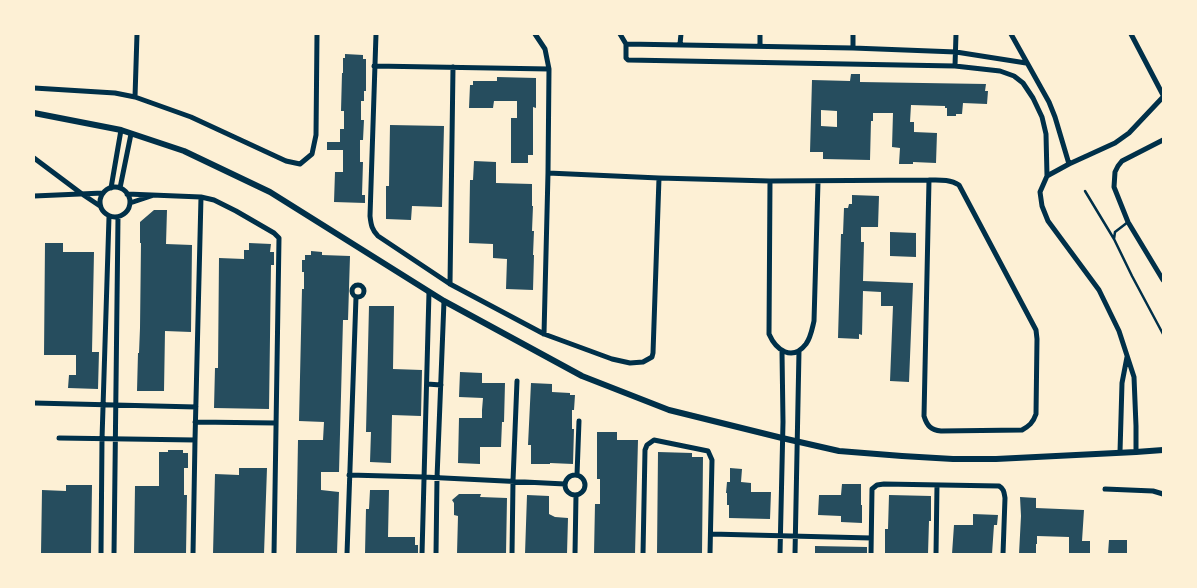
<!DOCTYPE html>
<style>
body{margin:0}
#map{position:relative;width:1197px;height:588px;overflow:hidden;background:#fdf0d5;font-family:"PT Sans Narrow",sans-serif}
canvas{display:block}
.frame{position:absolute;inset:0;border:35px solid #fdf0d5;pointer-events:none}
</style>
<div id="map">
<canvas width="1197" height="588"></canvas>
<div class="frame"></div>
</div>
<script>
const context = document.querySelector('canvas').getContext('2d');
context.lineJoin = 'round';
function paint(path, color) { context.fillStyle = color; context.fill(path, 'evenodd'); }
function trace(path, color, width, dash) { context.strokeStyle = color; context.lineWidth = width; context.lineCap = dash ? 'butt' : 'round'; context.setLineDash(dash || []); context.stroke(path); }
const building = new Path2D(`
 M345,54L363,55V59H366V91H364V101H361V120H364L363,140H360V162H363L362,195H365V203L334,202L335,172H343V150H327V142H340V129H344V111H341L342,73H343V58H345Z
 M851,74H860V82L986,84L985,91H988L987,104L963,103L962,114H956V116H947V108H945V106L911,105L910,122H914V132L937,133L936,163L913,162V164H899L900,148L892,147L893,113H873V121H871L870,160L823,159V152H810L812,80L850,81ZM821,110L837,111V127L821,126Z
 M497,77L536,78V108L533,107V155H528V163H511V118H517V101H494L493,108H469L470,85H473V81H497Z
 M390,125L444,126L442,207L412,206L411,220L386,219V186H389Z
 M474,161L496,162V183L532,184V206H533L532,231H534L533,255H534L533,290L506,289L507,259L493,258V244L469,243L470,180H473Z
 M852,195L879,196L878,227H861V242H864L863,281L913,283L909,382L890,381L893,306H881V292L863,291L862,335L859,334V339L838,338L841,234H843L844,208H848L849,204H852Z
 M154,210H167L166,244L192,245L191,332L165,331L164,391H137L138,353H139L140,328L141,243H140V222Z
 M890,232L916,233V257L890,256Z
 M45,243H63V252H94L92,352H99L98,389L68,388L69,375H76V355H44Z
 M249,243L271,244L270,252H274V265H271L269,409L214,408L215,368H218L219,258L244,259V250H249Z
 M311,251L322,252V255L350,256L348,320H343L339,472H321V490L339,492L337,554H296L298,440H323L324,422L299,421L302,289H304V272H302V260H305V255H311Z
 M369,306H394L393,369L422,370L421,416L392,415L391,463L370,462L371,432H366Z
 M460,372L482,373V383H505L504,422H502L501,447H480V464L458,463L459,418H482V410L483,398L459,397Z
 M531,383L552,384V392L570,393V395H575L574,410H572V429H574L573,464L550,463V464H531V445H528Z
 M597,432H617V440H638L635,554H594L595,504H600V479H597Z
 M168,450H183V453H188V468H184V495H187L186,554H134L135,486H159V452H168Z
 M658,452L692,453V457H703L702,554H657Z
 M239,468H267L264,554H213L215,474L239,475Z
 M730,468L742,469L741,482L751,483V492H771L770,519L729,518V505H727V493H726L727,482H730Z
 M842,484H861V505H862V523L841,522V516L818,515L819,495H841Z
 M66,485H92L91,554H41L42,490L66,491Z
 M370,490H389L388,537H415V545H418V554H365L366,509H369Z
 M459,494H481L480,497L507,498L506,554H457L458,516L454,515V503L452,500Z
 M527,495L549,496V514L555,517L568,518L567,554H525Z
 M889,495L931,496V521H929L928,554H885V529H888Z
 M1020,497L1036,498V508L1084,510L1082,541H1090V554H1069V537L1037,536V544H1036V553L1035,554H1019L1021,516Z
 M973,514L998,515L997,525H994L992,554H952L954,525H973Z
 M1109,540H1127V554H1108Z
 M815,546L867,547V554H815Z`);
const service = new Path2D(`
 M1085,191L1114,239
 M1128,222L1115,232L1114,239L1132,276L1163,334`);
const minor = new Path2D(`
 M376,34L370,216C371,225 372,230 378,236L450,284L544,334L612,359L630,363L643,362L652,357L653,353L659,178
 M535,34L545,49L549,69L548,173L544,334
 M620,34L626,44
 M1011,34L1049,102L1055,117L1069,164
 M1131,34L1163,95
 M680,44L681,34
 M760,46V34
 M853,48V34
 M1026,63L956,52L853,48L626,44V58L628,60L955,66L1000,71L1014,76L1023,83L1033,98L1042,117L1046,134L1047,176
 M374,66L549,69
 M955,66L956,34
 M34,88L115,93L135,97L191,117L286,161L300,164L312,154L316,135L317,34
 M135,97L137,34
 M1163,140L1122,161L1118,166L1115,172L1114,187L1128,222L1163,280
 M34,158L82,194L100,206
 M548,173L659,178L770,181L929,180C939,180 950,179 959,185L1036,330L1037,339L1036,414C1033,423 1029,426 1022,430L941,431C931,430 927,426 924,416L929,180
 M770,181L769,334C776,350 792,362 806,344C811,337 812,329 814,321L818,182
 M100 202a15 15 0 1 1 30 0a15 15 0 1 1-30 0Z
 M111,188L121,130
 M120,188L131,134
 M127,194L201,197L214,200L236,211L274,233L279,238L274,554
 M34,196L103,193
 M130,203L151,196
 M450,284L453,67
 M352 291a6 6 0 1 1 12 0a6 6 0 1 1-12 0Z
 M427,384L441,385
 M34,403L196,407
 M195,422L276,423
 M59,438L195,440
 M1120,452L1122,383L1127,357
 M1136,452V426L1134,377L1119,331L1099,290L1048,221L1042,206L1040,192L1047,176L1069,164L1115,143L1129,133L1163,97
 M349,475L424,477L565,484
 M577,475L579,421
 M565 485a10 10 0 1 1 20 0a10 10 0 1 1-20 0Z
 M1105,489L1153,491L1163,494
 M711,534L871,538
 M101,554L102,439L109,217
 M114,554L118,217
 M193,554L195,440L201,197
 M347,554L356,297
 M422,554L429,292
 M436,554L437,478L444,301
 M512,554L513,481L517,381
 M575,554L576,495
 M643,554L645,450L647,445L654,440L708,451L712,460L710,554
 M780,554L783,422L782,352
 M795,554L799,351
 M871,554L872,489L877,485L884,484L999,486C1004,489 1004,492 1005,498L1003,554
 M936,554L937,485`);
const tertiary = new Path2D(`
 M34,113L121,130L184,151L270,192L444,301L582,376L669,410L782,438L839,451L902,456L953,459H996L1136,452L1163,450`);
paint(building, '#264d5e');
trace(service, '#003049', 2.5);
trace(minor, '#003049', 5);
trace(tertiary, '#003049', 6);
</script>
